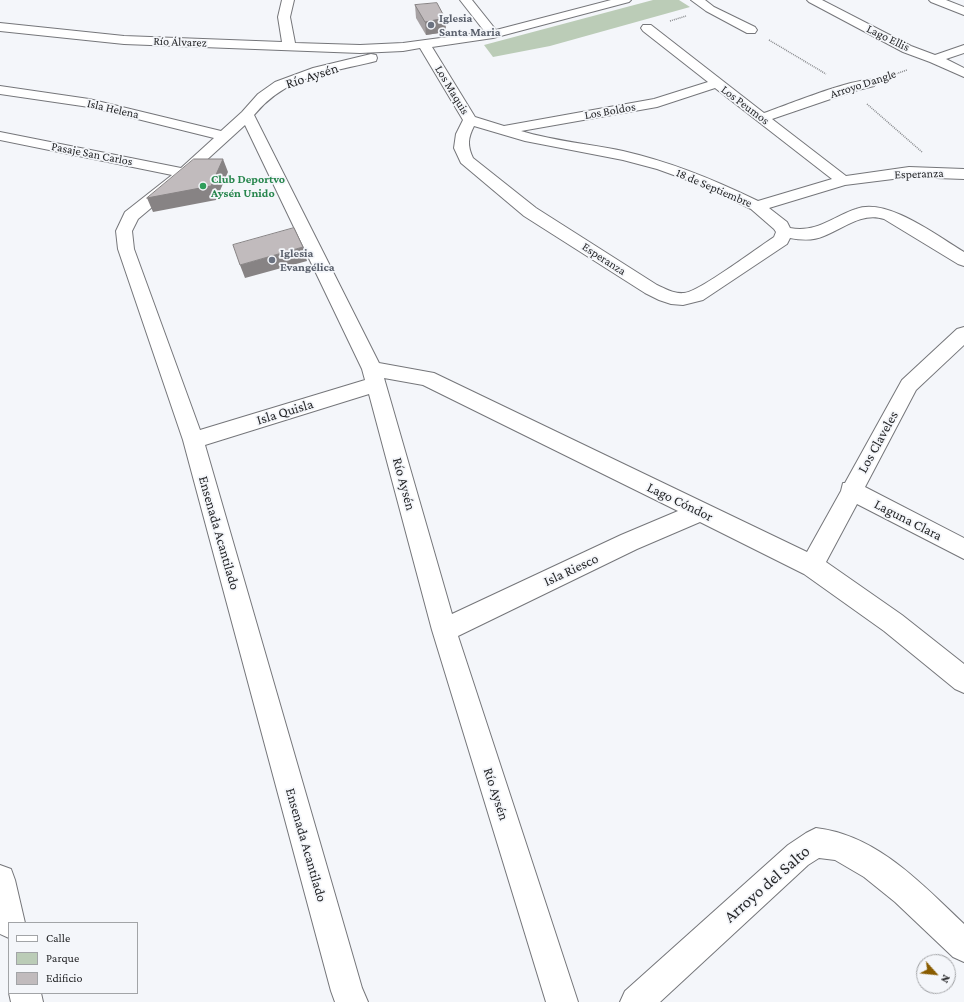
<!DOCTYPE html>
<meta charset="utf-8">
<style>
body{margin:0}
#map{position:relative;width:964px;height:1002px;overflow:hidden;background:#f4f6fa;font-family:"Crimson Pro",serif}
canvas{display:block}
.legend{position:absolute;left:8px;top:922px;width:130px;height:72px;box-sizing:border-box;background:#f4f6fa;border:1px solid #a2a4a7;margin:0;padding:5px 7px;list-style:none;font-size:12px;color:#27282a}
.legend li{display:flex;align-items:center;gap:8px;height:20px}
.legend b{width:20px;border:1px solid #a2a4a7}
.north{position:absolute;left:916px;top:954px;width:40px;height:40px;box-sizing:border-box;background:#f4f6fa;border:1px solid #a2a4a7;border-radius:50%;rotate:117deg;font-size:11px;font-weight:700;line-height:16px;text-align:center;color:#27282a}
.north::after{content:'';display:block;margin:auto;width:14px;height:18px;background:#895c00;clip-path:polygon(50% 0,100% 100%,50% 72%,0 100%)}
</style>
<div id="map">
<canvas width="964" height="1002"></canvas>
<ul class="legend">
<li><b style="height:5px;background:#fff"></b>Calle</li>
<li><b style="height:11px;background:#bbccb7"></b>Parque</li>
<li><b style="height:11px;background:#c1bbbd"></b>Edificio</li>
</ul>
<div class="north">N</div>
</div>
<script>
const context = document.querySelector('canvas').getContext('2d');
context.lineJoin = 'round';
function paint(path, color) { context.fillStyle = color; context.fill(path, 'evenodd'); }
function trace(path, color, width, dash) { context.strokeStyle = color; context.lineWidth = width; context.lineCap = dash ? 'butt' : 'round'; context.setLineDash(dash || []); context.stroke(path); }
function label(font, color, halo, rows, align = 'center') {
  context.font = font + ' "Crimson Pro",serif'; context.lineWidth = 3.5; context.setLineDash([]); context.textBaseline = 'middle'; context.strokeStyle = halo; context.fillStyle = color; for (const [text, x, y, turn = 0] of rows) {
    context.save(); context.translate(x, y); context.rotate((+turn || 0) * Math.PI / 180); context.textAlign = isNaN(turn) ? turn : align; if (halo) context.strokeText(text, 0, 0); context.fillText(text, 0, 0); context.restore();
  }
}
const green = new Path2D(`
 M653,0H679L690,7L550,46L493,57L484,45Z`);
const path = new Path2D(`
 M670,21L686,16
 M769,40L826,74
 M887,77L907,70
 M867,104L922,152`);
const minor = new Path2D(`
 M282,0H294L290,17L295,43L360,45L403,43L485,32L460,0H472L496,30L611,0H631L629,2L493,38L432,47L475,117L504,126L654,99L708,82L643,31L641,28L643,25H651L764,113C784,106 858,76 874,80L876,83L874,86L854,91L772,119L846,176L909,167L964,169V179L909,177L845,185L769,208L787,222L790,228C817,233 832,217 856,209C887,197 937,236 964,252V266L958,264L884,219C862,212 844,228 824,236C813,241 801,240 790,238L787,244L703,300L683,305L671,304L659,300L645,293L524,216L461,163L454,148L456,134L463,120L420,48L403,51L360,53L124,44L0,31V23L124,36L282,42L278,17ZM715,88L832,179L758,201C715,180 671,162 623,151C590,144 554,141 521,131L657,107ZM474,126L525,141L623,160L657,169L704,186L751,209L774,229L776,232L774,237C757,248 699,292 684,293C674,294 666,289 657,285L536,208L473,158C467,145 468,138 474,126Z
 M691,0H705L714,7L755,27L757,30L755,33H747L706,11Z
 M807,0H822L911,46L935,55L964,45V53L946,59L964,68V77L930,62L903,52L809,2Z
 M929,0H946L964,7V15L931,2Z
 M371,54L376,55L377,58L376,61C328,73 287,75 254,115L379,363L434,373L807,552L841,491L843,483H845L902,380L957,329L964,327V345L916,390L865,487L964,538V559L857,504L826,562L902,615L964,664V693L955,689L884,631L804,574L700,522L637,549L458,636L578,1002H546L432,630L369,394L205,445L362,988L368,1002H335L331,991L183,440L118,249L116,231L125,212L172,175L0,140V132L181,168L214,138L89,107L0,94V86L89,99L221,131L242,112L258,94L275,82L313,68ZM245,125L362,369L365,380L200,430L134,249L132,231L138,219L189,176ZM384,378L423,385L678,511L621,535L452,614Z
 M816,828C877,835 922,884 964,924V962L953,957L895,902L864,877L835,860L819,858L808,865L660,1002H620L625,991L788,845L806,833Z
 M0,865L11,869L15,880L25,923H9V938L0,934Z
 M9,993H41L43,1002H11Z`);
const wall = new Path2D(`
 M415,5L445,18L446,32L426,35L416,18Z`);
const shadedWall = new Path2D(`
 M445,18L446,32L426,35L425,22Z
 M223,159L228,172L216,200L153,212L147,198Z
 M303,247L307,261L245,278L240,265Z`);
const building = new Path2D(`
 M437,3L445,18L425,22L415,5Z
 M194,159H223L211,186L147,198Z
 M294,228L303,247L240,265L233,245Z`);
const markers = [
 [431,25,4,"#6b7280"],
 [203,186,4,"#2e9e5b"],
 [272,260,4,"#6b7280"]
];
const farWorshipnames = [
 ["Iglesia",439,18],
 ["Santa Maria",439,32],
 ["Iglesia",280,253],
 ["Evangélica",280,267]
];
const farStreetnames = [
 ["Lago Ellis",888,38,26],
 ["Río Álvarez",180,42,2],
 ["Arroyo Dangle",863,84,-18],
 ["Los Maquis",452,90,59],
 ["Los Peumos",745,105,37],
 ["Isla Helena",113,109,13],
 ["Los Boldos",610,111,-10],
 ["Pasaje San Carlos",92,154,11],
 ["Esperanza",919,174,-2],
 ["18 de Septiembre",714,188,23],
 ["Esperanza",604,259,33]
];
const farLeisurenames = [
 ["Club Deportvo",211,179],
 ["Aysén Unido",211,193]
];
const streetNames = [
 ["Río Aysén",312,76,-18],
 ["Isla Quisla",285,412,-17],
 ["Los Claveles",878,442,-61],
 ["Río Aysén",404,484,75],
 ["Lago Cóndor",680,502,26],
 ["Laguna Clara",908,520,27],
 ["Ensenada Acantilado",219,533,74],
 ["Isla Riesco",571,570,-25],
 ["Río Aysén",496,794,72],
 ["Ensenada Acantilado",306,845,74]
];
const nearStreetnames = [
 ["Arroyo del Salto",767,884,-41]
];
paint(green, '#bbccb7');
trace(minor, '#75767a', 2);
trace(path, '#87898c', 1.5, [1, 1]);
paint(minor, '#fff');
paint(wall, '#a6a1a3');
paint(shadedWall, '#878384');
paint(building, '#c1bbbd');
trace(building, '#878384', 1);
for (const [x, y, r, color] of markers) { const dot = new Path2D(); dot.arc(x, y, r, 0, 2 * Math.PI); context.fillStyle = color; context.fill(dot); trace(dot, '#f4f6fa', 1.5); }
label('bold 12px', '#5b616d', '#f4f6fa', farWorshipnames, 'left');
label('12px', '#27282a', '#f4f6fa', farStreetnames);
label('bold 12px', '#27864d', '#f4f6fa', farLeisurenames, 'left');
label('14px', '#27282a', '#f4f6fa', streetNames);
label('17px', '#27282a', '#f4f6fa', nearStreetnames);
</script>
